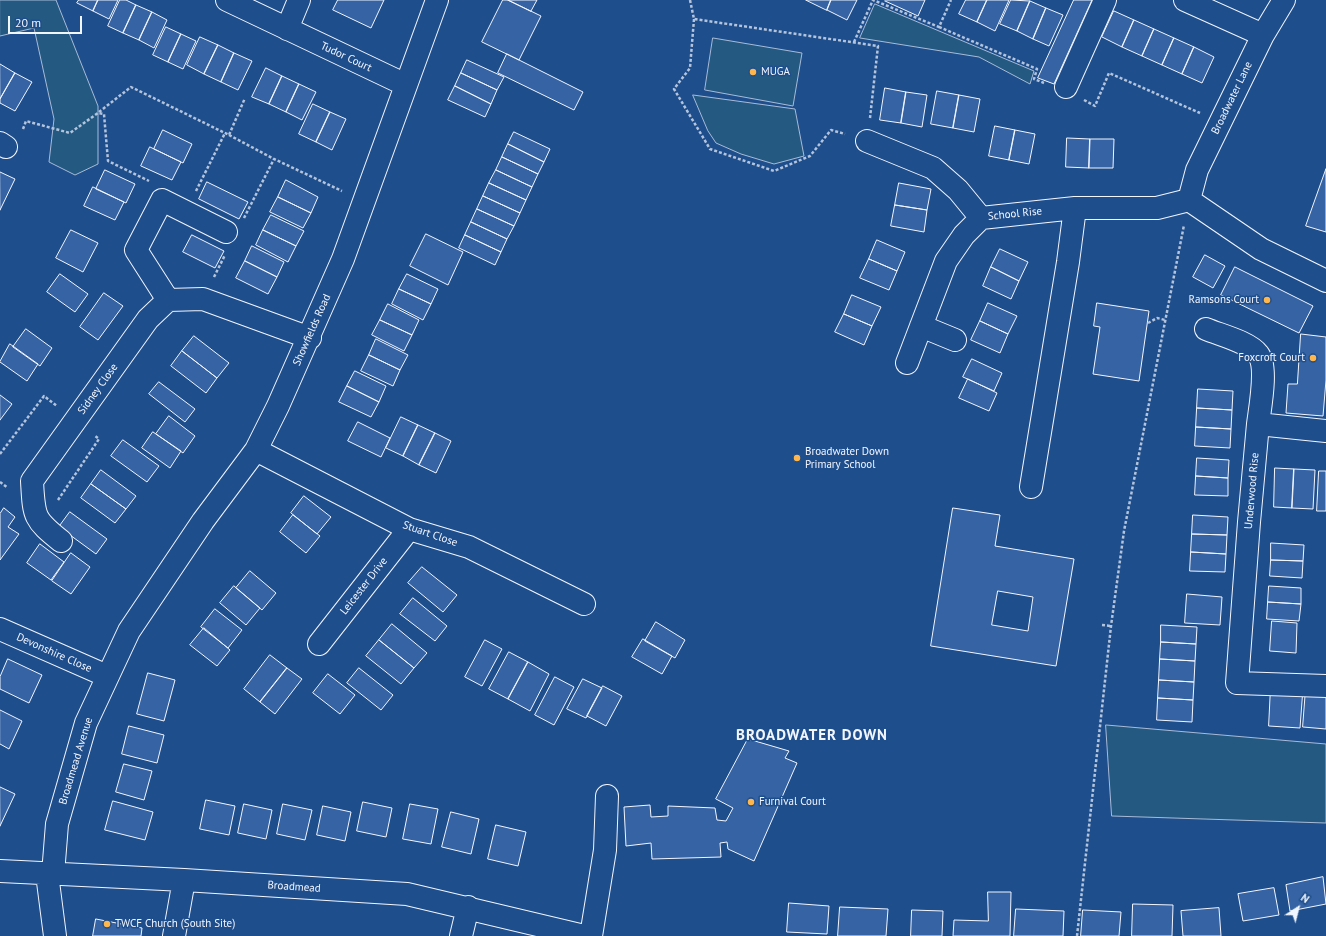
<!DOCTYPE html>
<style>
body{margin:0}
#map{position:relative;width:1326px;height:936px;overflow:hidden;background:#1f4e8c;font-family:"PT Sans",sans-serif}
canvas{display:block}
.north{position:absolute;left:1278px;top:888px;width:40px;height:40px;-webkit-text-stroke:3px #1f4e8c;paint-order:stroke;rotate:36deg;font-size:11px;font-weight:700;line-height:16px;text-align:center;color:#f2f6ff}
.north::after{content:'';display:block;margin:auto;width:14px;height:18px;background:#f2f6ff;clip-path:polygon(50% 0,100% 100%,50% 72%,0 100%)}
.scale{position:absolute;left:8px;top:16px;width:74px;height:18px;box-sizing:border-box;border:2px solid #f2f6ff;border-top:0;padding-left:5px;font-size:12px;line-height:14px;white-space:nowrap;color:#f2f6ff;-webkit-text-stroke:3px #1f4e8c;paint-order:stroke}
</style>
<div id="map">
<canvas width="1326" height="936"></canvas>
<div class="north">N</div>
<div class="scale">20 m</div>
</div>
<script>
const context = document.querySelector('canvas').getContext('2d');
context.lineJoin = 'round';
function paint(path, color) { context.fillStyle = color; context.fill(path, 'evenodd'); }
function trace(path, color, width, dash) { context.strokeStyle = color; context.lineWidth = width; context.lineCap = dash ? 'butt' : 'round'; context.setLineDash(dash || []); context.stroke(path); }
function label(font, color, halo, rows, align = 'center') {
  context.font = font + ' "PT Sans",sans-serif'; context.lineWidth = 3; context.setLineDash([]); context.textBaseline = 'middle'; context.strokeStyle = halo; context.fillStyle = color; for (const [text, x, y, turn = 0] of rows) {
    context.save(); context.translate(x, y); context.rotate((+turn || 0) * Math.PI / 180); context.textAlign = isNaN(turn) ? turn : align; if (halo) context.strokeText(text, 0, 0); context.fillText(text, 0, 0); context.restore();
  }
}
const green = new Path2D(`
 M0,0H56L98,106V164L75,175L49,162L54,119L34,28L0,36Z
 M875,4L1034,71L1030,84L979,57L860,38Z
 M713,38L802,53L793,106L705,90Z
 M693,95L795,109L804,156L774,164L741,154L716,143L708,131Z
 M1106,725L1326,744V823L1112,816Z`);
const building = new Path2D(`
 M79,0H98L93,11L77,3Z
 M98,0H118L109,19L93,11Z
 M120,0H126L136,5L123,33L108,26Z
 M338,0H384L371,28L333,10Z
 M503,0H508L541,16L519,60L482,42Z
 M508,0H537L531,11Z
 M806,0H831L827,10Z
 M831,0H857L847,20L827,10Z
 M886,0H925L918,16L885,1Z
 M966,0H987L977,22L959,14Z
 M987,0H1009L995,31L977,22Z
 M1011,0L1030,1L1017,31L1000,24Z
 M1074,0H1092L1054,84L1038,78Z
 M1030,1L1046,8L1033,39L1017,31Z
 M136,5L152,12L139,40L123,33Z
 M1046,8L1063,15L1049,46L1033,39Z
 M1114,11L1134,20L1122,47L1102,37Z
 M152,12L167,20L154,48L139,40Z
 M1134,20L1154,29L1142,56L1122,47Z
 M166,27L181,34L168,62L153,55Z
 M1154,29L1174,38L1162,65L1142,56Z
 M181,34L196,41L183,69L168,62Z
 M200,37L218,45L204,74L187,65Z
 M1174,38L1194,47L1182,74L1162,65Z
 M218,45L234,53L221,82L204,74Z
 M1194,47L1214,57L1202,83L1182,74Z
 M234,53L252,61L238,90L221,82Z
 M507,54L583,92L574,110L498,73Z
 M467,60L504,77L497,90L461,73Z
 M0,64L15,73L0,99Z
 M266,68L282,76L269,104L252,97Z
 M15,73L32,82L15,111L0,103V99Z
 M461,73L497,90L491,104L455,86Z
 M282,76L299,84L286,112L269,104Z
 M299,84L316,92L302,120L286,112Z
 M455,86L491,104L485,117L448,100Z
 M885,88L906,92L901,123L880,120Z
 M937,91L959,95L953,128L931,124Z
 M906,92L927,95L922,127L901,123Z
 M959,95L980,99L974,132L953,128Z
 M313,104L330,112L316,142L299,134Z
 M330,112L346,119L332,150L316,142Z
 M995,126L1015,130L1009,160L989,156Z
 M163,130L192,144L183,163L154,149Z
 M1015,130L1035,134L1029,164L1009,160Z
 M514,132L550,149L544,162L508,144Z
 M1067,138L1090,139L1089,168L1066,167Z
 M1090,139H1114L1113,168H1089Z
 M508,144L544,162L538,174L502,157Z
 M150,147L181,162L172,180L141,166Z
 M502,157L538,174L532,187L496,170Z
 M1326,169V232L1306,226Z
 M105,170L135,184L126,203L96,189Z
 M496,170L532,187L526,200L489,183Z
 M0,172L15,179L0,210Z
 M286,180L318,197L311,213L278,197Z
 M207,182L248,202L239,219L199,199Z
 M489,183L526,200L520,213L483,196Z
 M899,183L931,189L927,210L895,205Z
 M93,187L124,202L115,220L84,206Z
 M483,196L520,213L514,226L477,209Z
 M278,197L311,213L303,228L270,212Z
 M895,205L927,210L924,232L891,226Z
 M477,209L514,226L507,239L471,222Z
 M271,215L304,231L296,246L263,230Z
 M471,222L507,239L501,252L465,235Z
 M71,230L98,243L83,272L56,258Z
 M263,230L296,246L288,262L256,245Z
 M426,234L463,252L448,285L410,266Z
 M192,235L224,251L215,268L183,252Z
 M465,235L501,252L495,265L459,248Z
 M877,240L905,252L897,271L869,259Z
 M252,246L284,262L277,277L245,261Z
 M1000,249L1028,262L1019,281L991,267Z
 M1205,255L1225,266L1213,288L1193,277Z
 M869,259L897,271L889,290L860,278Z
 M245,261L277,277L268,294L236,278Z
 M991,267L1019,281L1011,299L983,286Z
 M1235,267L1313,306L1299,333L1221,295Z
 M60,274L88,294L75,312L47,292Z
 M407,274L438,289L431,304L399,289Z
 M399,289L431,304L423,320L392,304Z
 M104,293L123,306L98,340L80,327Z
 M852,295L881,307L872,326L844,314Z
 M988,303L1017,316L1008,334L980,321Z
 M1097,303L1149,311L1139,381L1093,374L1100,327L1094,326Z
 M388,304L419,320L412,335L380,320Z
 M844,314L872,326L864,345L835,332Z
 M380,320L412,335L404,351L372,335Z
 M980,321L1008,334L1000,353L971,340Z
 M26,329L52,348L40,366L13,347Z
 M1301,334L1326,337V380L1323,416L1286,413L1288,384H1297Z
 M194,336L229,363L217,378L182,351Z
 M376,339L408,355L400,370L369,355Z
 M10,344L38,364L27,381L0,362Z
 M182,351L217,378L206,393L171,366Z
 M369,355L400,370L393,386L361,371Z
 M972,359L1002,373L994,391L963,377Z
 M355,371L386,386L379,402L347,386Z
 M968,379L997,393L989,411L959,398Z
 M159,382L195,409L185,422L149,394Z
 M347,386L379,402L371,417L339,402Z
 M1198,389L1233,391L1232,410L1197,408Z
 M0,395L12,404L0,420Z
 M1197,408L1232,410L1231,429L1196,427Z
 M169,416L195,436L183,453L156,434Z
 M401,417L418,425L403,456L386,448Z
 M358,422L390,438L381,457L348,441Z
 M418,425L435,433L419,465L403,456Z
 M1196,427L1231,429L1230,448L1195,446Z
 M153,432L181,451L170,468L142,448Z
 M435,433L451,441L436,473L419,465Z
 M123,440L159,466L147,482L111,456Z
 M1197,458L1229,460L1228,478L1196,476Z
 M1275,468L1294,469L1292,508L1274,507Z
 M1294,469L1315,470L1313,509L1292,508Z
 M101,470L136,496L126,509L91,484Z
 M1319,471H1326V511H1317Z
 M1196,476L1228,478V496L1195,495Z
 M91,484L126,509L115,523L81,498Z
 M304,496L331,517L317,534L291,513Z
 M4,508L15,517L8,527L19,534L0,560V514Z
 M953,508L1000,515L995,546L1074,559L1056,666L931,646ZM998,591L1033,597L1028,631L992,625Z
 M70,512L107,539L96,554L59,527Z
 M293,515L320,536L306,553L280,532Z
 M1193,515L1228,517L1227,535L1192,534Z
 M1192,534L1227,535L1226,554L1191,552Z
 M1271,543L1304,545L1303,561L1271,560Z
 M40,544L64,562L51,580L27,563Z
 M1191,552L1226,554L1225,572L1190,571Z
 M71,553L90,567L71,594L52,581Z
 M1271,560L1303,561L1302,578L1270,576Z
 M422,567L457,595L443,612L408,583Z
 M250,571L276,593L262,610L236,588Z
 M234,586L260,608L246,625L220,603Z
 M1269,586L1301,588V604L1268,602Z
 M1187,594L1222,597L1220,625L1185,623Z
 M413,598L447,626L435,641L400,614Z
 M1268,602L1301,604L1299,621L1267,619Z
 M215,609L242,630L228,648L201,627Z
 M1272,621L1297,623L1296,653L1270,651Z
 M656,622L685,640L675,658L645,641Z
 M392,624L427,653L414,668L379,640Z
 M1161,625L1197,627L1196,644L1161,642Z
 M204,628L230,650L217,666L190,645Z
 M643,639L672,656L662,674L632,657Z
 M379,640L414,668L401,684L366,656Z
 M485,640L502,649L482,686L465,677Z
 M1161,642L1196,644L1195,661L1160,659Z
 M509,652L528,662L508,699L489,689Z
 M270,655L287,668L260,702L244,689Z
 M8,659L42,675L29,703L0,689V677Z
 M1160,659L1195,661L1194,682L1159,680Z
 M528,662L549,674L530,711L508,699Z
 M287,668L302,679L275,714L260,702Z
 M359,668L393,695L381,710L347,683Z
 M148,673L175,680L164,721L137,714Z
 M328,674L355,695L340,714L313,693Z
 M555,677L574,687L554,725L535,715Z
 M583,679L602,688L586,718L567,709Z
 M1159,680L1194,682L1193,700L1158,698Z
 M603,686L622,696L606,726L587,716Z
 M1271,686L1303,688L1300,728L1269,726Z
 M1306,688L1326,689V729L1303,727Z
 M1158,698L1193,700L1192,722L1157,720Z
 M0,710L22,721L9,749L0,744Z
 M129,726L164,735L157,763L122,754Z
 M748,739L789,751L785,758L797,763L754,861L728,849L727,842L720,843L721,857L652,859L651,843L626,846L624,807L650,805L651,817L668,816V806L715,808L717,820L726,821L733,808L716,799Z
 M124,764L152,771L144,800L116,792Z
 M0,787L15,794L0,826Z
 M206,800L235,806L229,835L200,829Z
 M113,801L153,812L145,840L105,830Z
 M363,802L392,808L386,837L357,831Z
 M244,804L272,810L266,839L238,833Z
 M283,804L312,810L305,840L277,834Z
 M410,804L438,809L431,844L403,839Z
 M323,806L351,812L345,841L317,835Z
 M451,812L479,819L471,854L442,847Z
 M496,825L526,832L518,866L488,859Z
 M1323,877L1326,904L1290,911L1286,885Z
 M1274,888L1279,915L1243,921L1238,894Z
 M988,892H1011L1010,936H953L954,920L988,921Z
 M789,903L829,906L827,934L787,932Z
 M1133,904L1173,905L1172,936H1132Z
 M840,907L888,909L886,936H838Z
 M1219,908L1221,936H1183L1181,911Z
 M1016,909L1064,911L1063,936H1014Z
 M912,910L943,911L942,936H911Z
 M1083,910L1121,912L1119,936H1081Z
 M96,919L142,928L141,936H93Z`);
const path = new Path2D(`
 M690,0L694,19L878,46L870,118
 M694,19L690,68L674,89L710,149L774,171L810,156L831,130L845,134
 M939,27L1037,69L1034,79L1044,83
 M854,42L873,0L939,27L951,0
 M1084,100L1095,106L1109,73L1200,113
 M99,112L131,87L229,135L245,98
 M23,129L26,121L70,133L98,113L104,114L108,161L149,181
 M229,135L274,159L342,191
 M196,191L225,133
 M244,218L274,159
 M214,277L225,255
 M1148,323L1157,318L1165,320
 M0,454L44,396L57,406
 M0,482L8,488
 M58,500L99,439L94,435
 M1102,625L1111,626
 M1077,936L1111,626L1124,531L1184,225`);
const minor = new Path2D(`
 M227,0L406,85
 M1185,0L1263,35
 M287,29L299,0
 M1066,87L1105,0
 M867,141L933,168L958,190L981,218
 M0,143L6,147
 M1189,200L1197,170L1263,35L1284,0
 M1189,200L1261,249L1326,281
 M168,300L136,250L162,200L226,232
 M921,326L955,340
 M1206,329C1220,335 1249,342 1258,354C1268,366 1260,408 1258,424
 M907,363L946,261L964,235L981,218L1075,208H1157L1189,200
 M1326,431L1258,424L1249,522L1237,683L1326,686
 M256,450L409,529L469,547L584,604
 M1031,487L1068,262L1075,208
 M61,541C33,519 34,516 32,481L148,319L168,300L203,299L310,338
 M0,629L107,676
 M319,644L409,529
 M0,871L184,880L407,894L584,936
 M47,874L55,936
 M53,874L57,824L86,723L129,631L203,521L256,450L278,406L343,259L437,0
 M174,936L184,880
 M461,936L468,907
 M591,936L605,850L607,796`);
const markers = [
 [753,72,4,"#ffb74d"],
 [1267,300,4,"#ffb74d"],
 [1313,358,4,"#ffb74d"],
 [797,458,4,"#ffb74d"],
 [751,802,4,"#ffb74d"],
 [107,924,4,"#ffb74d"]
];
const streetNames = [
 ["Tudor Court",346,57,25],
 ["Broadwater Lane",1232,98,-64],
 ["School Rise",1015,214,-6],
 ["Showfields Road",312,330,-66],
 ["Sidney Close",98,389,-54],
 ["Underwood Rise",1252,491,-85],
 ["Stuart Close",430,534,19],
 ["Leicester Drive",364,586,-52],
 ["Devonshire Close",54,653,24],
 ["Broadmead Avenue",76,761,-73],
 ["Broadmead",294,887,4]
];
const poiNames = [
 ["MUGA",761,72],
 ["Ramsons Court",1259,300,"right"],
 ["Foxcroft Court",1305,358,"right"],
 ["Broadwater Down",805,452],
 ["Primary School",805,465],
 ["Furnival Court",759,802],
 ["TWCF Church (South Site)",115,924]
];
const districtNames = [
 ["BROADWATER DOWN",812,736]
];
paint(green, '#245a82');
trace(green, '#a8bbd7', 1);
paint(building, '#3563a3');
trace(building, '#f2f6ff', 1);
trace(minor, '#f2f6ff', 24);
trace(path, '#b3c4dc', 2.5, [3, 2]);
trace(minor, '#1f4e8c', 22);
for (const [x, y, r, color] of markers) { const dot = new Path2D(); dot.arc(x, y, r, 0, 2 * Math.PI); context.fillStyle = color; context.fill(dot); trace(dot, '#1f4e8c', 1.5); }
label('11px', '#f2f6ff', '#1f4e8c', streetNames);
label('11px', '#f2f6ff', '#1f4e8c', poiNames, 'left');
context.letterSpacing = '1px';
label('bold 15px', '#f2f6ff', '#1f4e8c', districtNames);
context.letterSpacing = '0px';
</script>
